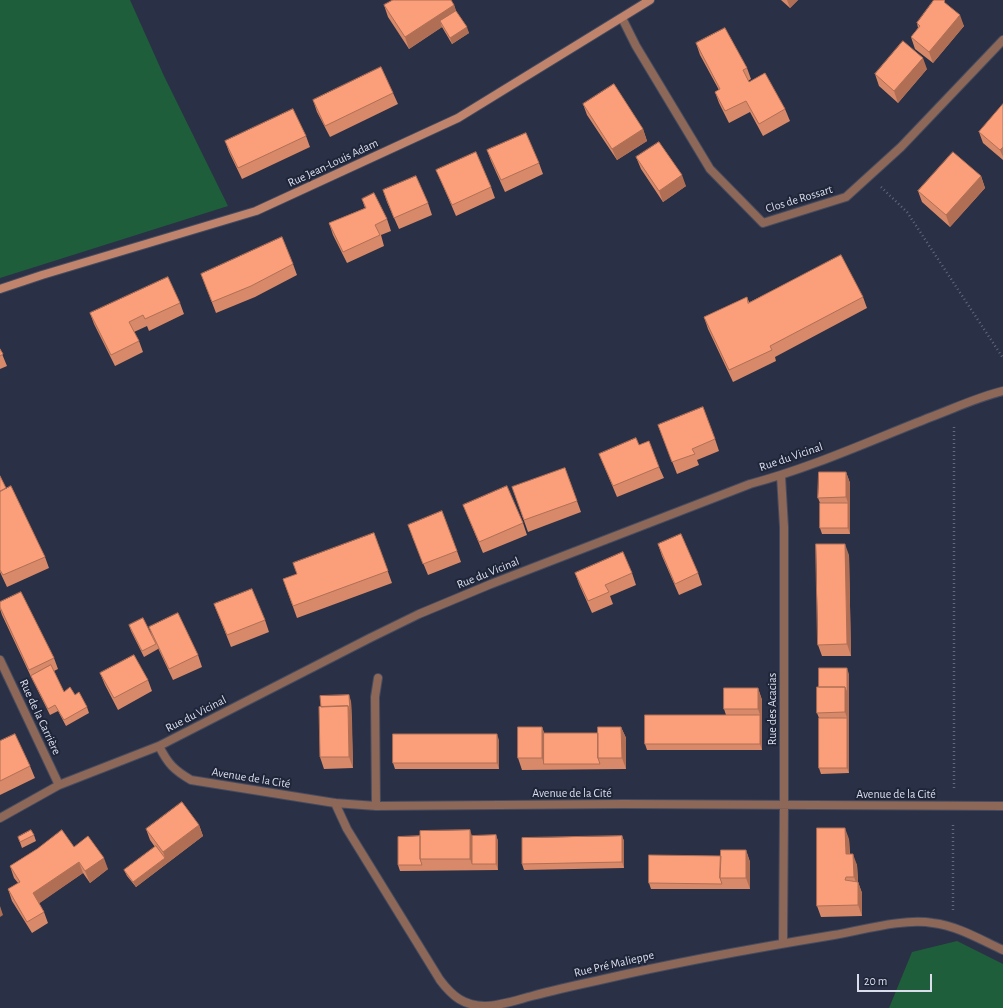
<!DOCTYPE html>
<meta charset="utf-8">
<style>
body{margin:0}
#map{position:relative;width:1003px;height:1008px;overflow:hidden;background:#2a3045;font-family:"Alegreya Sans",sans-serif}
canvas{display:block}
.scale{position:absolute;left:857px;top:974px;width:75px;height:18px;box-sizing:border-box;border:2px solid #dadeec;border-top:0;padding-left:5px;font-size:12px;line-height:14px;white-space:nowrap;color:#dadeec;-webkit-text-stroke:3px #20263a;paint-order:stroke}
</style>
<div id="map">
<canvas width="1003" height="1008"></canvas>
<div class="scale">20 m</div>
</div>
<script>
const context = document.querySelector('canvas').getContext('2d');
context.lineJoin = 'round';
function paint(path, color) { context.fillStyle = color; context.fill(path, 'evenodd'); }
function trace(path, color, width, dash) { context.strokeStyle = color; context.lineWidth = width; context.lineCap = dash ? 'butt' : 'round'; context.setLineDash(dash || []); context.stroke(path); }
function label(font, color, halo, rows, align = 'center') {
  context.font = font + ' "Alegreya Sans",sans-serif'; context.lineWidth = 4; context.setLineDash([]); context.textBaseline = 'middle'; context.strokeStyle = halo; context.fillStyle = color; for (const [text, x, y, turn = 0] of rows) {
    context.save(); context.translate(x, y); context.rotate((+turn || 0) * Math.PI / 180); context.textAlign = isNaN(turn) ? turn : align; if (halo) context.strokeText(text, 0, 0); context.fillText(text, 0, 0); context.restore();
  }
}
const green = new Path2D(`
 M0,0H130L164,76L228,206L0,278Z
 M957,941L1003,964V1008H889L912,952Z`);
const path = new Path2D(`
 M881,187L907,212L1003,358
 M954,427V790
 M953,910V823`);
const street = new Path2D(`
 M622,18L636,46L710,169L763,223L846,197L901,147L1003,40
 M781,476L784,527V806L783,943
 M0,660L59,785
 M159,746C168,764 174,770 191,780L335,803L376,806L623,804L1003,806
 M335,803L347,829L440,980C452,996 464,1006 485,1006C500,1006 517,1000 532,996C554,990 577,985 600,980C677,962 755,948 834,935C863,930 904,918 933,923C958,926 981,940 1003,950
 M376,806L375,697L378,678
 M0,818L59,785L159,746L370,638L419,614L491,584L750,484C811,468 872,440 931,417C955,408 978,397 1003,391`);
const secondary = new Path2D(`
 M0,289L42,275L256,211L458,118L650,0`);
const wall = new Path2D(`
 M781,0H798L790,8Z
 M946,4L964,26L933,63L915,49L911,37L918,28L917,23Z
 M384,5H454L456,11L469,33L452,44L442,27L409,49L388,17Z
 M696,43L747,68L751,79L748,81L749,82L785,109L790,121L763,136L750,112L729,123L719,103L715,92L719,90L700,55Z
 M927,69L898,103L879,86L875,74Z
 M393,93L398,104L330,137L317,112L313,100Z
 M583,104L643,129L647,141L617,160L587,115Z
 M1003,104V160L983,143L979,132Z
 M306,136L310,147L242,179L229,152L225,141Z
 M487,150L539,163L543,174L505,192L491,161Z
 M636,157L686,186L663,202L641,169Z
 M436,170L491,187L495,198L456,216L441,181Z
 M981,176L985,188L950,227L922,202L918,191Z
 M383,190L428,203L432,215L399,229L387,202Z
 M362,199L387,219L391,231L381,235L384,246L347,263L333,235L329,223L365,208Z
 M293,264L297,275L255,297L216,313L201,274Z
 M747,297L749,302L863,297L867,308L775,357L776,361L733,382L708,329L704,317Z
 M180,303L184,314L149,331L147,326L134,332L139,341L143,352L115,366L94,324L90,313Z
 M0,349L7,366L0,369Z
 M658,425L715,439L719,451L697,460L699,465L677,474Z
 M639,445L659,467L664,478L617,497L599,454Z
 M565,468L581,512L528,532L512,487Z
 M846,472L850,483V534H822L820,528V503L818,498Z
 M0,476L6,489L45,557L49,568L7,587L0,572Z
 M463,505L523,523L527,535L483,553Z
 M374,533L392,583L297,618L283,579L297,574Z
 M412,536L457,551L461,562L428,575Z
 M658,544L698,573L702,585L679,595L662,556Z
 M849,555L851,656H822L818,645Z
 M575,573H632L636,585L610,596L613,604L592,613L579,584Z
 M0,602L54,658L58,669L54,671L64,692L75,695L87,707L89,713L66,726L58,711L50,715L33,681L2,615L0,609Z
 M214,604L265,620L269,632L231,647Z
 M129,625L152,636L149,627L198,655L202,667L173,680L158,648V649L144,657L131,631Z
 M100,673L148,680L152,691L118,710L105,685Z
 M849,674V773L821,774L819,768V718L817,713L819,687Z
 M758,688L762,700V750H647L645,744L726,715L724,709Z
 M351,701L353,768L324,769L320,757Z
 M542,727L544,733H598L621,727L626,738V769L522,770L518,758Z
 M499,740V769H395L393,763Z
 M0,741L30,766L35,778L0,795Z
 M199,825L203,836L136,887L127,876L124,870L155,847L150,840L146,829Z
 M34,835L36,841L22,848L18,837Z
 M496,835L498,841V870L400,871L398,865L472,836Z
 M622,836L624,841V868L524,870L522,864Z
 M849,839L850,854L857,865L858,882L862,893V916L821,917L817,906Z
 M74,847L108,869L90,883L83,873L39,903L44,912L48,923L32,933L12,901L8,889L18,883L14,878L10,866L37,849Z
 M746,850L750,862V889H651L649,883L721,856Z`);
const shadedWall = new Path2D(`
 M787,0H798L790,8Z
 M454,5L458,16L440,21L442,27L409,49L405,37Z
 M960,15L964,26L933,63L929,52Z
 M467,27L469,33L452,44L450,38Z
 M923,58L927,69L898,103L894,91Z
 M643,129L647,141L617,160L612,149Z
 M1003,147V157L1000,150Z
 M682,175L686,186L663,202L659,191Z
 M981,176L985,188L950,227L946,215Z
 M846,472L850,483V509L846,497Z
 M848,503L850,509V534L848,528Z
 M845,544L849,555L851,656L847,644Z
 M847,668L849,674V699L847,693Z
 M845,687L849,699V773L847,768V718L845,712Z
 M758,688L762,700V750L760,744V715L758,709Z
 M349,695L351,701L352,718L350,712Z
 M348,706L352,718L353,768L349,757Z
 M542,727L546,738L544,764L542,758Z
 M621,727L626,738V769L622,758Z
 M497,734L499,740V769L497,763Z
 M199,825L203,836L136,887L133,882L165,858L163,852Z
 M845,828L849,839L850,865L846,854Z
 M470,830L474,842L472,864L470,859Z
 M496,835L498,841V870L496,864Z
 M622,836L624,841V868L622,862Z
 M746,850L750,862V889L746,878Z
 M853,854L857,865L858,882L862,893V916L858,905V888L854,877Z
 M104,858L108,869L90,883L85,871Z
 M79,862L83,873L37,905L33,893Z
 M0,906L3,915L0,917Z`);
const building = new Path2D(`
 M393,0H451L454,5L405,37L384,5Z
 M934,0H944L945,1L944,2L960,15L929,52L911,37L920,26L917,23Z
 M456,11L467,27L450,38L440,21Z
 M725,28L747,68L743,70L749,82L765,73L785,109L759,124L746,101L725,111L715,92L720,89L696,43Z
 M903,41L923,58L894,91L875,74Z
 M381,67L393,93L325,126L313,100Z
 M614,84L643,129L612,149L583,104Z
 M1003,104V147L1000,150L979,132Z
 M293,109L306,136L238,168L225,141Z
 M526,133L539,163L501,180L487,150Z
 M659,142L682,175L659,191L636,157Z
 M476,152L491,187L452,205L436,170Z
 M953,152L981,176L946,215L918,191Z
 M416,176L428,203L394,218L383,190Z
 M374,193L387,219L375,225L380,235L343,252L329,223L366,208L362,199Z
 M282,237L293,264L251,286L212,302L201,274Z
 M841,255L863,297L770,346L772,350L729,370L704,317L747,297L748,303Z
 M168,277L180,303L145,319L143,315L129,322L139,341L111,355L90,313Z
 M0,349L3,354L0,356Z
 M703,407L715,439L692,449L695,454L672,462L658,425Z
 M636,438L639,445L649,441L659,467L613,486L599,454Z
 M565,468L577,501L524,520L512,487Z
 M819,472H846V497L818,498Z
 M0,476L6,488L0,491Z
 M11,486L45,557L3,575L0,570V492Z
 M507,486L523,523L479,542L463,505Z
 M820,503H848V528H820Z
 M442,511L457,551L423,564L408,525Z
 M374,533L388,571L293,606L283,579L297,574L293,563Z
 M681,534L698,573L675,584L658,544Z
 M816,544H845L847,644L818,645Z
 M623,552L632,573L605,585L609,592L588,601L575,573Z
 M252,589L265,620L227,635L214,604Z
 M21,592L54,658L29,670L0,607V602Z
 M178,613L198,655L169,669L149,627Z
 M143,618L156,644L142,651L129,625Z
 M134,655L148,680L114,698L100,673Z
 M51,665L64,692L70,687L75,695L79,692L87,707L64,720L55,705L48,709L31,676Z
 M819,668H847V693L845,687H819Z
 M817,687H845V712L817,713Z
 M724,688H758V709H724Z
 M349,695L350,712L348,706L321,707L320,696Z
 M348,706L349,757H320L319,707Z
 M645,715H760V744H645Z
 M819,718H847V768H819Z
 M518,727H542V758H518Z
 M598,727H621L622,758H598Z
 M544,733H598V758L600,764H544Z
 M15,734L30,766L0,781V741Z
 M393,734H497V763H393Z
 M182,802L199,825L163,852L146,829Z
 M817,828H845L846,854H853L854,877H846L845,880L858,882V905L817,906Z
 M31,830L34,835L20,842L18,837Z
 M62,830L74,847L88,836L104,858L85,871L79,862L33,893L44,912L27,922L8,889L20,882L10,866L37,849Z
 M470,830V859H420V831Z
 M496,835V864H472V836Z
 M420,836V859L422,865H398V837Z
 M622,836V862L522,864V838Z
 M156,846L165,858L133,882L124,870Z
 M721,850H746V878H720Z
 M649,855L721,856L720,878L722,884L649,883Z`);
const streetNames = [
 ["Rue Jean-Louis Adam",333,163,-25],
 ["Clos de Rossart",799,199,-17],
 ["Rue du Vicinal",791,457,-19],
 ["Rue du Vicinal",488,573,-22],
 ["Rue des Acacias",772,709,-90],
 ["Rue du Vicinal",196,714,-27],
 ["Rue de la Carrière",40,717,65],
 ["Avenue de la Cité",251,778,9],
 ["Avenue de la Cité",572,793],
 ["Avenue de la Cité",896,794],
 ["Rue Pré Malieppe",614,964,-13]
];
paint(green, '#1f5e3b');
trace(street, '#464c60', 10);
trace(secondary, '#464c60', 10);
trace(path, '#63697c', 2.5, [1, 3]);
trace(street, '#8d6757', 8);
trace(secondary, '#c0836b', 8);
paint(wall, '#d88969');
paint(shadedWall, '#b06f55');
paint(building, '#fb9f7a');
trace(building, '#b06f55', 1);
label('12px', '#dadeec', '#20263a', streetNames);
</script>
